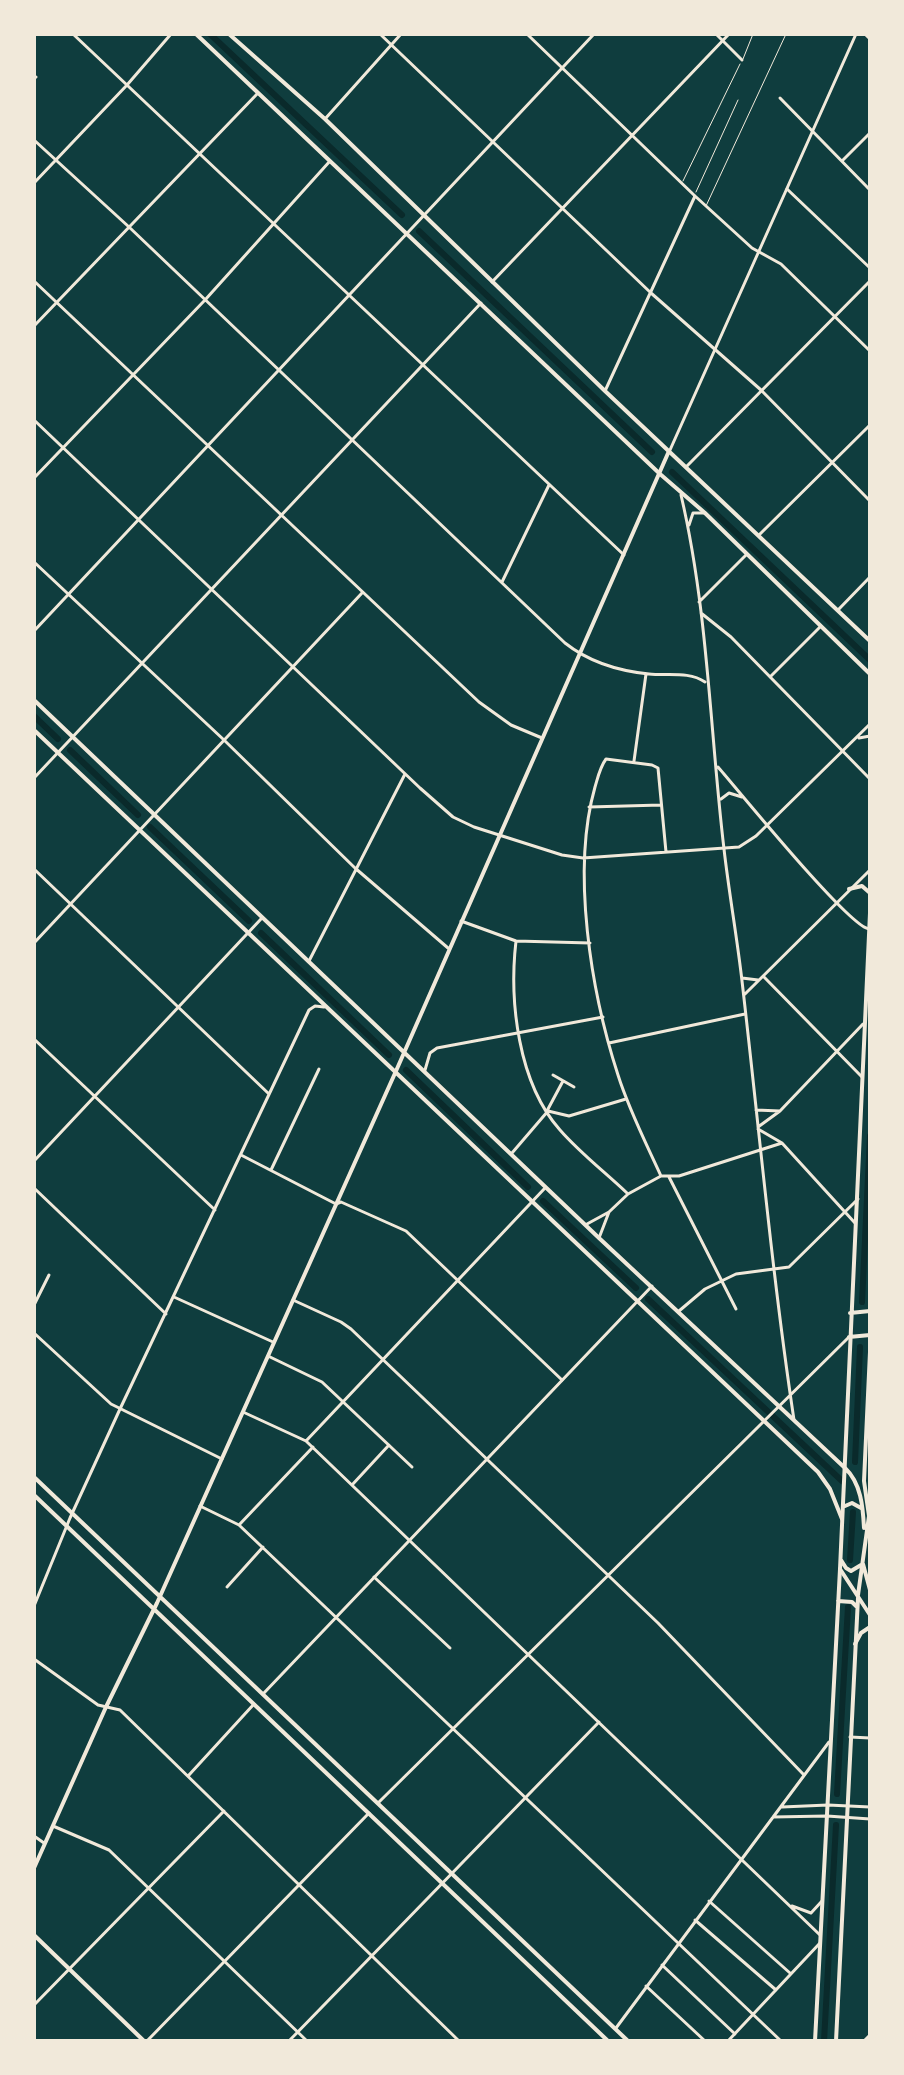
<!DOCTYPE html>
<style>
body{margin:0}
#map{position:relative;width:904px;height:2075px;overflow:hidden;background:#0f3d3e;font-family:"Space Grotesk",sans-serif}
canvas{display:block}
.frame{position:absolute;inset:0;border:36px solid #f1e9da;pointer-events:none}
</style>
<div id="map">
<canvas width="904" height="2075"></canvas>
<div class="frame"></div>
</div>
<script>
const context = document.querySelector('canvas').getContext('2d');
context.lineJoin = 'round';
function trace(path, color, width, dash) { context.strokeStyle = color; context.lineWidth = width; context.lineCap = dash ? 'butt' : 'round'; context.setLineDash(dash || []); context.stroke(path); }
const canal = new Path2D(`
 M210,34L402,215
 M419,231L652,452
 M672,472L870,660
 M34,716L58,739
 M70,750L138,815
 M150,827L249,921
 M261,933L389,1055
 M406,1070L528,1187
 M543,1201L636,1288
 M648,1299L842,1481
 M862,1302L870,1136
 M855,1462L860,1347
 M850,1560L853,1512
 M837,1794L848,1607
 M824,2041L836,1825`);
const service = new Path2D(`
 M743,59L753,34
 M683,181L740,64
 M696,192L738,100
 M706,206L786,34`);
const minor = new Path2D(`
 M73,34L624,555
 M380,34L651,293L761,390L870,501
 M527,34L695,196L752,248L781,264L870,351
 M716,34L742,60
 M865,34L870,39
 M34,76L36,77
 M780,98L870,190
 M325,119L401,34
 M34,140L129,227L565,643C589,662 619,671 649,674C668,676 689,671 705,682
 M842,161L870,133
 M34,183L127,85L171,34
 M787,189L870,268
 M34,281L479,702L511,725L542,738
 M492,282L729,34
 M34,326L258,93
 M605,391L695,196
 M34,420L420,788L453,817L474,827L562,855L583,858L739,847L756,836L870,724
 M687,466L870,281
 M34,478L205,300L330,161
 M681,495C708,610 710,732 724,849C729,893 737,937 742,981C759,1127 772,1274 794,1420
 M689,525L693,513H704
 M34,562L224,740L355,868L448,948
 M502,582L549,485
 M699,602L747,554
 M838,610L870,577
 M701,613L731,637L870,779
 M34,631L594,34
 M770,677L821,626
 M859,738L870,736
 M634,761L646,674
 M718,767C738,790 849,927 869,929
 M34,778L481,303
 M721,799L729,793L742,797
 M589,807L661,805
 M34,869L269,1094
 M461,921L516,941L590,943
 M516,941C509,1001 518,1083 560,1130C580,1153 606,1173 628,1194
 M34,943L362,593
 M309,961L405,774
 M764,977L862,1077
 M742,978L758,980
 M745,994L870,870
 M34,1039L215,1210
 M609,1043L745,1014
 M425,1070L430,1053L437,1048L603,1017
 M553,1075L574,1087
 M548,1109L563,1081
 M756,1110L780,1111
 M758,1127L780,1111L863,1024
 M758,1129L782,1143L855,1223
 M512,1153L548,1111L569,1116L626,1099
 M241,1155L336,1204L341,1202L406,1231L562,1380
 M34,1161L261,919
 M271,1170L319,1069
 M661,1176C646,1143 629,1110 618,1075C591,992 571,871 595,787C598,777 600,767 606,759L652,765L658,768L666,852
 M669,1177L736,1309
 M34,1188L166,1314
 M587,1224L609,1212L628,1194L661,1176H679L782,1143
 M599,1238L609,1212
 M174,1297L273,1342
 M293,1300L341,1322L351,1329L658,1623L804,1775
 M34,1305L49,1275
 M679,1311L705,1289L736,1274L789,1267L858,1199
 M34,1333L111,1404L222,1459
 M268,1356L322,1382L412,1467
 M243,1412L306,1441L820,1935
 M306,1441L545,1188
 M352,1485L389,1445
 M200,1506L239,1525L781,2041
 M239,1525L313,1447
 M374,1577L450,1648
 M227,1587L263,1547
 M34,1606L70,1518L120,1409L309,1010L315,1006L324,1007
 M34,1659L98,1705L120,1710L459,2041
 M850,1737L870,1738
 M189,1775L254,1704
 M378,1803L849,1337
 M53,1826L109,1850L307,2041
 M34,1836L44,1843
 M709,1901L790,1973
 M792,1906L811,1913L822,1901
 M695,1920L776,1990
 M662,1965L735,2034
 M646,1986L705,2041
 M34,2005L224,1811
 M147,2041L369,1813
 M289,2041L599,1722
 M728,2041L820,1943`);
const tertiary = new Path2D(`
 M670,450L856,34
 M759,535L870,425
 M263,1694L652,1286
 M782,1807L828,1805L870,1807
 M773,1817L827,1816L870,1819
 M616,2028L829,1742
 M864,2041L870,2035`);
const secondary = new Path2D(`
 M34,700L599,1238L845,1468
 M34,730L818,1472L830,1489L842,1519
 M34,1477L628,2041
 M34,1495L608,2041
 M838,1601L852,1602L856,1606
 M34,1868L106,1707L157,1603L396,1071L669,451
 M34,1935L144,2041
 M815,2041L840,1569
 M836,2041L858,1598`);
const primary = new Path2D(`
 M196,34L660,474L705,513L870,674
 M229,34L325,119L605,391L870,641
 M849,889L862,886L870,893
 M870,913L840,1569L870,1615
 M850,1313L870,1311
 M849,1337L870,1335
 M845,1468C861,1483 863,1507 864,1528
 M845,1506L852,1503L861,1508
 M841,1560L846,1568L851,1571L861,1565
 M863,1564L870,1590
 M858,1595L869,1516L864,1481L870,1352
 M855,1644L861,1633L870,1627`);
trace(canal, '#0a2a2b', 6);
trace(service, '#f1e9da', 1);
trace(minor, '#f1e9da', 3);
trace(tertiary, '#f1e9da', 3);
trace(secondary, '#f1e9da', 4);
trace(primary, '#f1e9da', 4);
</script>
